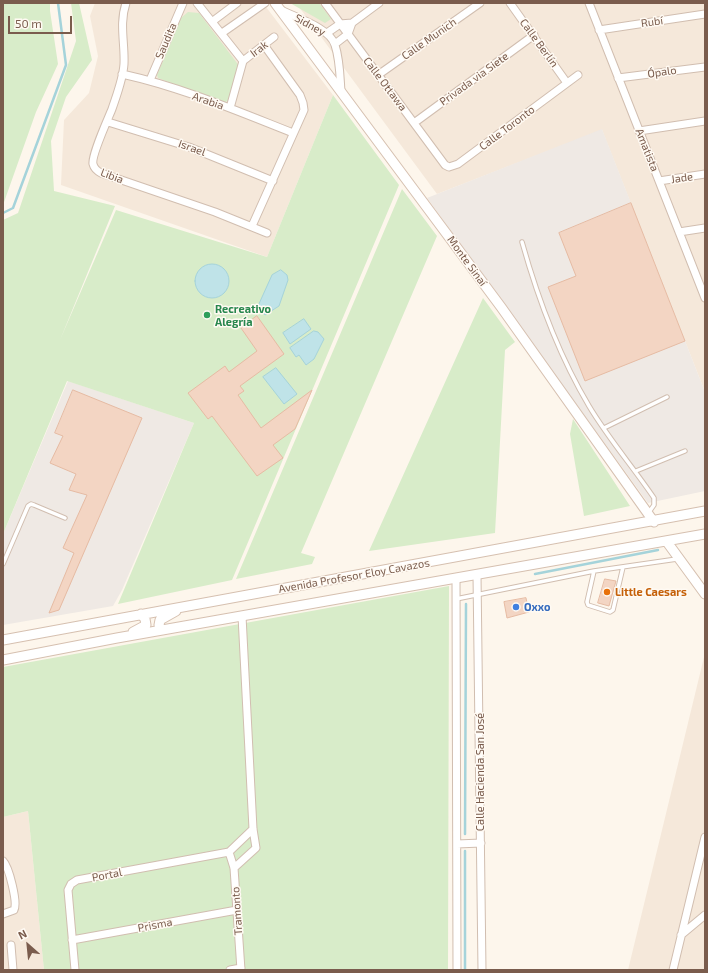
<!DOCTYPE html>
<meta charset="utf-8">
<style>
body{margin:0}
#map{position:relative;width:708px;height:973px;overflow:hidden;background:#fdf6ec;font-family:"Exo 2",sans-serif}
canvas{display:block}
.frame{position:absolute;inset:0;border:4px solid #7a5c4d;pointer-events:none}
.north{position:absolute;left:8px;top:925px;width:40px;height:40px;-webkit-text-stroke:3px #fffaf3;paint-order:stroke;rotate:333deg;font-size:11px;font-weight:700;line-height:16px;text-align:center;color:#7a5c4d}
.north::after{content:'';display:block;margin:auto;width:14px;height:18px;background:#7a5c4d;clip-path:polygon(50% 0,100% 100%,50% 72%,0 100%)}
.scale{position:absolute;left:8px;top:16px;width:64px;height:18px;box-sizing:border-box;border:2px solid #7a5c4d;border-top:0;padding-left:5px;font-size:12px;line-height:14px;white-space:nowrap;color:#7a5c4d;-webkit-text-stroke:3px #fffaf3;paint-order:stroke}
</style>
<div id="map">
<canvas width="708" height="973"></canvas>
<div class="frame"></div>
<div class="north">N</div>
<div class="scale">50 m</div>
</div>
<script>
const context = document.querySelector('canvas').getContext('2d');
context.lineJoin = 'round';
function paint(path, color) { context.fillStyle = color; context.fill(path, 'evenodd'); }
function trace(path, color, width, dash) { context.strokeStyle = color; context.lineWidth = width; context.lineCap = dash ? 'butt' : 'round'; context.setLineDash(dash || []); context.stroke(path); }
function label(font, color, halo, rows, align = 'center') {
  context.font = font + ' "Exo 2",sans-serif'; context.lineWidth = 3; context.setLineDash([]); context.textBaseline = 'middle'; context.strokeStyle = halo; context.fillStyle = color; for (const [text, x, y, turn = 0] of rows) {
    context.save(); context.translate(x, y); context.rotate((+turn || 0) * Math.PI / 180); context.textAlign = isNaN(turn) ? turn : align; if (halo) context.strokeText(text, 0, 0); context.fillText(text, 0, 0); context.restore();
  }
}
const residential = new Path2D(`
 M95,3H263L333,95L267,257L61,185L64,120L89,93L98,56L90,16Z
 M296,3H705V392L602,130L437,194Z
 M705,653V970H628Z
 M28,811L44,970H3V817Z`);
const industrial = new Path2D(`
 M602,129L705,392V491L648,503L427,198Z
 M68,381L194,423L122,590L113,606L3,625V534Z`);
const green = new Path2D(`
 M3,3H50V11L58,64L36,112L3,205Z
 M71,3H79L92,60L66,97L51,141L54,191L115,206L60,340L116,210L267,257L333,95L399,185L232,580L118,604L194,423L67,381L3,534V220L18,213L76,41Z
 M290,3H319L331,19L325,23Z
 M188,12L199,13L240,67L229,100L224,103L158,78L157,75L181,18Z
 M402,189L437,236L301,553L315,557L312,564L236,579Z
 M483,298L515,342L505,350L495,533L369,551Z
 M573,419L630,506L584,516L570,434Z
 M449,586L448,970H44L28,811L3,817V667Z`);
const water = new Path2D(`
 M195 281a17 17 0 1 1 34 0a17 17 0 1 1-34 0Z
 M281,270L287,275L288,280L279,306L265,315L258,306L272,275Z
 M304,319L311,329L290,344L283,333Z
 M314,331L318,332L324,339L314,359L306,365L299,355L296,357L290,348Z
 M276,368L297,394L284,404L263,377Z`);
const stream = new Path2D(`
 M3,213L13,208L66,65L58,3
 M535,574L658,550
 M465,834L466,604
 M465,851V970`);
const building = new Path2D(`
 M631,203L685,341L585,381L548,287L576,276L559,233Z
 M257,316L284,354L240,386L244,391L238,395L261,428L312,390L295,429L273,445L283,458L257,476L212,416L208,419L188,393L225,366L229,372L257,351L241,328Z
 M73,390L142,418L59,610L49,613L74,553L63,548L87,495L69,490L76,474L50,463L63,436L55,433Z
 M605,579L616,581L609,606L598,603Z
 M526,598L529,612L507,618L504,602Z`);
const lane = new Path2D(`
 M522,242C538,299 558,354 589,406C608,438 633,467 654,498V505L649,512
 M604,428L667,397
 M636,471L685,451
 M3,564L28,506L31,504L34,505L65,518
 M594,571L587,602L588,605L610,612L613,610L623,567
 M456,599L594,571L677,559`);
const street = new Path2D(`
 M126,3C119,24 125,43 124,64C123,79 117,94 112,109C108,119 91,156 93,164C94,168 97,171 101,173L215,212L267,233
 M197,3L243,61
 M325,3L445,165L449,167L458,164L578,75
 M510,3L567,83
 M589,3L705,298
 M281,10C297,18 330,28 335,45C340,60 340,77 341,92
 M213,21L237,3
 M599,30L705,14
 M222,33L265,3
 M327,33L340,24L352,23
 M335,44L348,34L352,23L379,3
 M243,61L274,37
 M122,74C181,87 237,111 293,133
 M378,75L480,3
 M618,78L705,67
 M150,80L183,3
 M230,108L243,61
 M108,122L189,147L273,181
 M414,123L534,35
 M639,131L705,121
 M659,181L705,174
 M252,226L304,110L303,103L300,95L264,45
 M679,232L705,228
 M477,575L482,970
 M456,578L457,970
 M457,844L481,843
 M229,852L234,868L241,970
 M229,852L253,829
 M3,861C9,867 18,903 14,910L3,914
 M234,868L256,848L253,829L242,616
 M681,935L705,915
 M72,940L237,910
 M11,945L13,970
 M75,970L68,890L71,884L77,880L229,852
 M230,970L241,968
 M673,970L705,837`);
const secondary = new Path2D(`
 M275,3L501,307L654,522
 M667,542L705,594
 M161,630L159,625L160,620L176,611
 M133,632L146,625L145,619L141,614
 M3,640L705,511
 M3,660L117,638L705,534`);
const markers = [
 [207,315,4,"#2e9e5b"],
 [607,592,4,"#e8710a"],
 [516,607,4,"#3f7fe0"]
];
const streetNames = [
 ["Rubí",652,22,-8],
 ["Sidney",310,25,29],
 ["Calle Munich",429,39,-35],
 ["Saudita",166,41,-67],
 ["Calle Berlín",539,43,54],
 ["Irak",259,49,-37],
 ["Ópalo",662,72,-8],
 ["Privada via Siete",474,79,-36],
 ["Calle Ottawa",385,84,53],
 ["Arabia",208,101,19],
 ["Calle Toronto",507,128,-37],
 ["Israel",192,148,20],
 ["Amatista",647,150,68],
 ["Libia",112,176,21],
 ["Jade",682,178,-8],
 ["Monte Sinaí",467,261,54],
 ["Avenida Profesor Eloy Cavazos",354,576,-10],
 ["Calle Hacienda San José",480,772,-90],
 ["Portal",107,875,-11],
 ["Tramonto",237,911,-94],
 ["Prisma",155,925,-11]
];
const leisureNames = [
 ["Recreativo",215,309],
 ["Alegría",215,322]
];
const foodNames = [
 ["Little Caesars",615,592]
];
const shopNames = [
 ["Oxxo",524,607]
];
paint(residential, '#f5e8da');
paint(industrial, '#efe9e4');
paint(green, '#d8ecc9');
paint(water, '#bfe3e8');
trace(water, '#a5d3da', 1);
trace(stream, '#a5d3da', 2.5);
paint(building, '#f3d5c3');
trace(building, '#e6bba3', 1);
trace(lane, '#d1beb0', 5.5);
trace(street, '#d1beb0', 9);
trace(secondary, '#d6c0b0', 11);
trace(lane, '#fff', 3.5);
trace(street, '#fff', 7);
trace(secondary, '#fff', 9);
for (const [x, y, r, color] of markers) { const dot = new Path2D(); dot.arc(x, y, r, 0, 2 * Math.PI); context.fillStyle = color; context.fill(dot); trace(dot, '#fffaf3', 1.5); }
label('11px', '#7a5c4d', '#fffaf3', streetNames);
label('bold 11px', '#27864d', '#fffaf3', leisureNames, 'left');
label('bold 11px', '#c56008', '#fffaf3', foodNames, 'left');
label('bold 11px', '#366cbe', '#fffaf3', shopNames, 'left');
</script>
